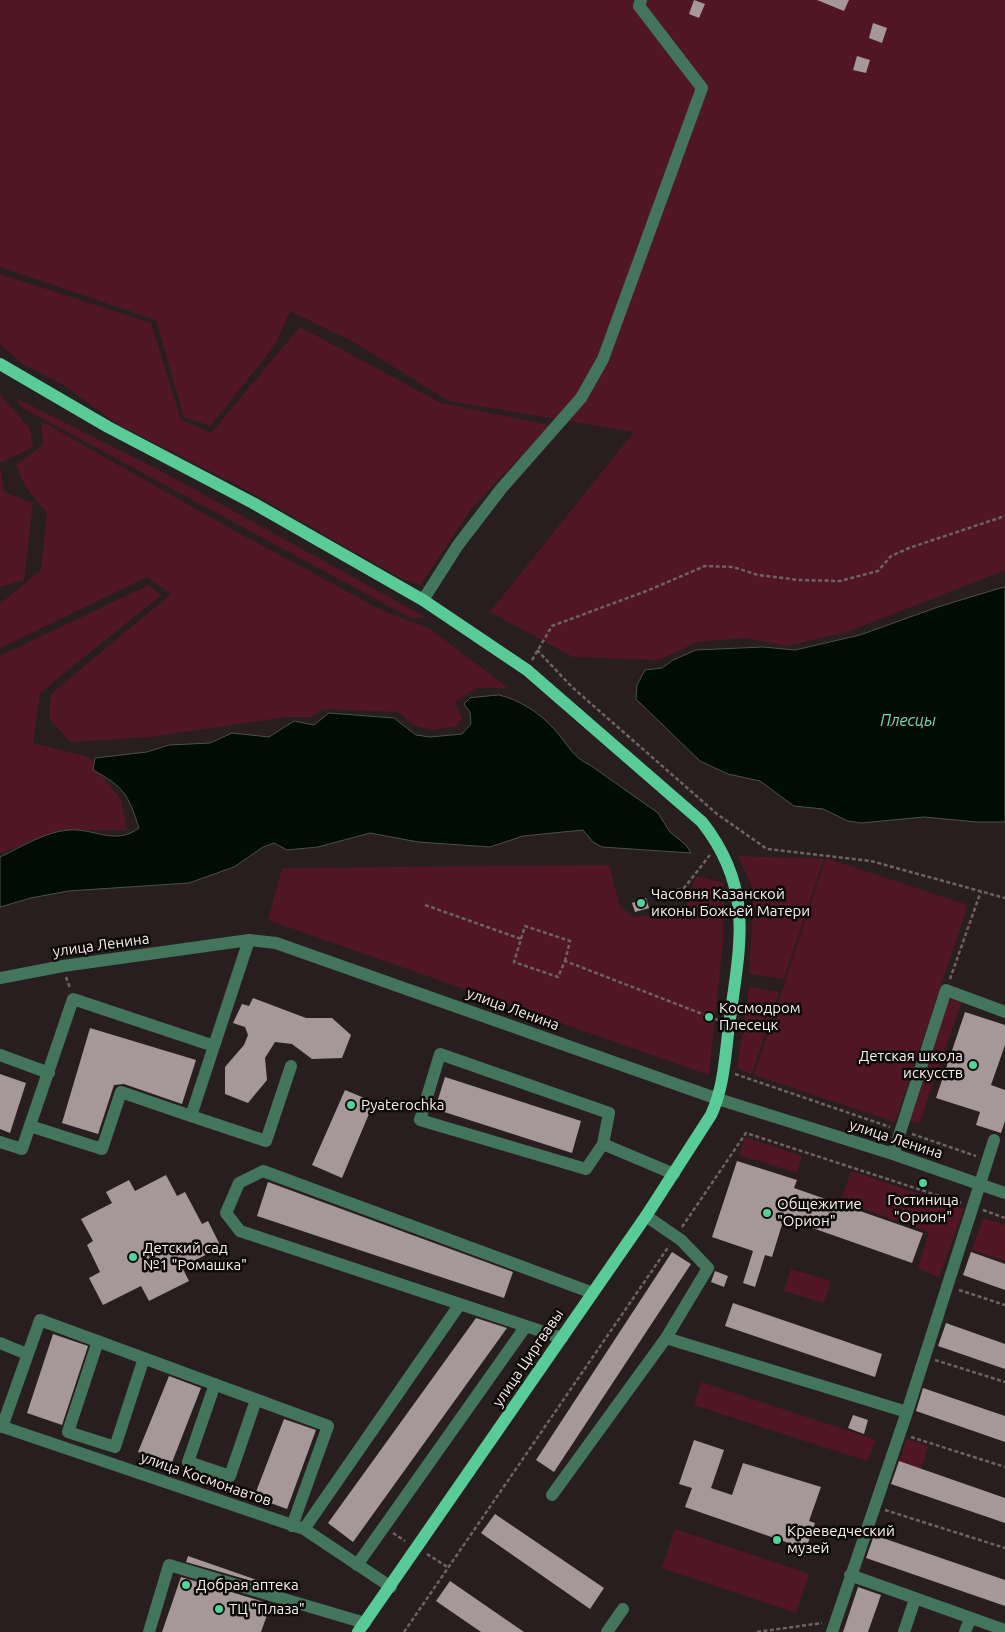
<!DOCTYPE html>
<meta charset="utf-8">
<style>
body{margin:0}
canvas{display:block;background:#281d1f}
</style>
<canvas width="1005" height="1632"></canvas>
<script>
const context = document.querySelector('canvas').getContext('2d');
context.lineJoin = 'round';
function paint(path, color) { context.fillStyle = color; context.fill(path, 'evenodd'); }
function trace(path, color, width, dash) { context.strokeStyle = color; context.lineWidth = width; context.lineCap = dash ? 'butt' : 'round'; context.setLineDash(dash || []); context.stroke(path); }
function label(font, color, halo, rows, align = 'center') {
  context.font = font + ' Ubuntu,sans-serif'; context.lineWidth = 5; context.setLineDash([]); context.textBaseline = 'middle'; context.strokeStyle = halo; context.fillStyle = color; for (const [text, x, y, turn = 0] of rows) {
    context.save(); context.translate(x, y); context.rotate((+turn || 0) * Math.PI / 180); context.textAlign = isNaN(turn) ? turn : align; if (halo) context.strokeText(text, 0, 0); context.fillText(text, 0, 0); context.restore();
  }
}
const green = new Path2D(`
 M0,0H1005V570L850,631L786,646L747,638L697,642L659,660L573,657L490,612L634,432L449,401L352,341L290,311L275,345L210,426L184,417L156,320L0,267Z
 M0,274L151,323L181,420L211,433L300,327L441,403L550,425L471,509L421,585L400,578L241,487L115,423L67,387L23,364L0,344Z
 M0,394L30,429L33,447L0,463Z
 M16,398L161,471L427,618H411L21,407Z
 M41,421L222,524L381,610L430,629L508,688H476L455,702L462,718L457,726L432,730L414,725L398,712L323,709L311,717H286L150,737L70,742L49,718L51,694L171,594L147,577L0,648V604L41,570L47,513L25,486L16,465L43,445Z
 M0,466L4,492L33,503L24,580L0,587Z
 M149,585L161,595L40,693L33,743L89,757L121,800L127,830H69L0,853V656Z
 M738,856L824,859L784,979L749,974L753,911L751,884Z
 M826,858L968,905L895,1122L754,1075Z
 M609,865L620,906L633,917L650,916L687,905L696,876L724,883L723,940L709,1075L268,920L282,868Z
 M749,987L779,992L752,1074L737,1068Z
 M950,993L963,998L919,1124L905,1119Z
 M745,1137L802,1156L797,1173L739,1155Z
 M851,1171L964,1209L939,1278L918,1268L929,1232L841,1201Z
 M983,1218L1005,1225V1261L972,1250Z
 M791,1269L831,1281L824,1303L784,1291Z
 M701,1382L876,1440L867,1461L694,1405Z
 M906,1439L928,1446L920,1472L898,1466Z
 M675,1529L809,1574L796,1613L662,1568Z`);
const water = new Path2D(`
 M1005,587V822H977L924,817L861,823L848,821L823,809L794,806L760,781L728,774L700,761L636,699L637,685L645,670L662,668L673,660L696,650L763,647L795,650L860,635L938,607Z
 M499,695C520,700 540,713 555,730C567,743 573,758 590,765L658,813L670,832L686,845L691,853L602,847L593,842L583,830L523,836L490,847L418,842L370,833L318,847L287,850L274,843L263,847L234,867L189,883L68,891L31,898L0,907V857C21,847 45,832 68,830C95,828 115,846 139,828C128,794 124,787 93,770L95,758L147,752L169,745L210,743L232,733L269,737L294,721L314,725L329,713L394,718L416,735L430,737L462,734L471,724L470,712L464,704L470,698Z`);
const building = new Path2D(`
 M694,0L705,4L699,18L689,14Z
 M817,0H849L844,11Z
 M873,23L887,28L882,43L869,38Z
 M857,56L870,60L866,73L853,70Z
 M646,898L649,908L635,912L632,903Z
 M253,998L306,1018H332L351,1035L342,1058L312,1059L292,1044L275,1042L265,1058L267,1080L248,1103L225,1094V1067L244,1045L248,1035L245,1027L233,1023L242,1004L249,1006Z
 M965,1012L1005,1025V1045L991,1085L1005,1090V1121L1001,1133L976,1125L980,1112L936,1098Z
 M90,1028L196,1060L182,1104L124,1084L114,1085L98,1134L62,1123Z
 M0,1074L26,1083L10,1133L0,1129Z
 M445,1077L581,1121L572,1153L435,1109Z
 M345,1090L374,1102L342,1178L312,1165Z
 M737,1161L797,1180L794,1188L923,1233L912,1263L784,1218L772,1257L765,1255L755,1287L743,1283L753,1251L712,1237Z
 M166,1175L177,1196L185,1192L202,1224L208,1221L221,1247L182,1267L189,1281L149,1301L141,1286L103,1305L89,1278L100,1272L87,1245L93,1241L81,1219L112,1203L106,1192L129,1180L135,1191Z
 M268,1182L513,1272L504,1298L257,1216Z
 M672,1252L691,1264L554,1472L536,1460Z
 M971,1252L1005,1264V1290L963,1275Z
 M715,1271L728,1276L724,1287L711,1282Z
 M733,1303L882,1354L875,1377L725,1326Z
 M476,1318L507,1328L353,1542L328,1523Z
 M946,1323L1005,1344V1369L938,1346Z
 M53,1334L88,1346L62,1425L27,1413Z
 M169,1376L201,1388L171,1465L138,1452Z
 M923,1388L1005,1416V1442L916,1411Z
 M853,1415L868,1420L864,1434L848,1428Z
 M284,1419L316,1430L287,1509L254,1497Z
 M694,1440L724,1450L711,1488L732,1495L743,1463L821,1487L809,1521L815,1523L806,1549L685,1507L692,1488L679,1484Z
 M899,1461L1005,1498V1523L891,1484Z
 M495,1514L604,1588L590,1609L481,1533Z
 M874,1535L1005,1580V1606L866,1558Z
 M188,1556L277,1587L276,1588L186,1562Z
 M181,1577L271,1604L261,1632H162Z
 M450,1581L524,1632H481L436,1601Z
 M858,1587L881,1595L868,1632H843Z`);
const path = new Path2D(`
 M537,650L572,687L717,814L767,849L871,861L1005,898
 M532,660L552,626L649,590L705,566L733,567L758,575L799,580L840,581L878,571L891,556L909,548L1005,516
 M658,895L684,888L710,855
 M425,905L521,939L514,962L558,977L565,961L718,1020
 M521,939L525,926L570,941L565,961
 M66,977L70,988
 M950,979L981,891
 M735,1074L890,1127
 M912,1134L976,1156
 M983,1210L1005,1218
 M682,1227L746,1133L961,1203
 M959,1290L1005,1305
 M935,1360L1005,1382
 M911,1437L1005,1467
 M885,1510L1005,1548
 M393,1533L405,1541
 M427,1554L449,1568
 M404,1632L669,1246
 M757,1632L822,1623`);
const minor = new Path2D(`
 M423,600L458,545L501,489L581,398L603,359L702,88L639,6L641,0
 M0,978L63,966L249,940L276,943L718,1099L893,1154L1005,1193
 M214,1046L249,940
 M0,1055L49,1073
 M191,1116L266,1141L291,1066
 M0,1142L22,1149L73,999L214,1046L191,1116L121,1092L102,1149L30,1126
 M603,1144L586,1169L420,1120L440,1054L609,1113L603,1144L674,1174
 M893,1154L946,990L1005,1012
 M646,1216L681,1240L708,1268L666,1338L907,1412
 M562,1338L240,1231L226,1213L239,1183L263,1171L593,1293
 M98,1341L68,1432L115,1447L144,1358
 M0,1343L27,1354
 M215,1384L188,1462L230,1476L256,1400
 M0,1426L304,1529L391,1587
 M2,1427L40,1320L328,1426L292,1526
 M552,1495L666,1338
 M304,1529L460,1304
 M357,1565L526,1326
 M850,1575L1005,1630
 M149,1632L169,1565L365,1623
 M607,1632L623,1609
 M832,1632L907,1412L994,1140
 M904,1632L915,1599
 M965,1632L970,1619`);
const major = new Path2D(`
 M0,364L108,427L253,503L423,600L527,670L702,822C756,891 739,947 729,1026C725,1056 724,1087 711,1115L646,1216L358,1632`);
const markers = [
 [641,903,5,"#50d398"],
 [709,1017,5,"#50d398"],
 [973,1065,5,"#50d398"],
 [351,1105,5,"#50d398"],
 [923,1183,5,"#50d398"],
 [767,1213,5,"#50d398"],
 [133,1257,5,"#50d398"],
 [777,1540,5,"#50d398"],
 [186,1585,5,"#50d398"],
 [219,1609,5,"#50d398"]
];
const poiNames = [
 ["Часовня Казанской",651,894],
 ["иконы Божьей Матери",651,911],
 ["Космодром",719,1008],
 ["Плесецк",719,1025],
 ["Детская школа",963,1056,"right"],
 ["искусств",963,1073,"right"],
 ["Pyaterochka",361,1105],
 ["Гостиница",923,1200,"center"],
 ["\"Орион\"",923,1217,"center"],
 ["Общежитие",777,1204],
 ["\"Орион\"",777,1221],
 ["Детский сад",143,1248],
 ["№1 \"Ромашка\"",143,1265],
 ["Краеведческий",787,1531],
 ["музей",787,1548],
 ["Добрая аптека",196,1585],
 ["ТЦ \"Плаза\"",229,1609]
];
const streetNames = [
 ["улица Ленина",101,945,-8],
 ["улица Ленина",513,1009,20],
 ["улица Ленина",896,1139,18],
 ["улица Циргвавы",528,1358,-56],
 ["улица Космонавтов",206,1479,19]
];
const waterNames = [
 ["Плесцы",908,721]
];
paint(green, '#501623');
paint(water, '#000d04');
trace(water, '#4a514b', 1);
paint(building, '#a69799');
trace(path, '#6d6364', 2.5, [4, 2.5]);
trace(minor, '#42755b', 12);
trace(major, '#58cb96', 12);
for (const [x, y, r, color] of markers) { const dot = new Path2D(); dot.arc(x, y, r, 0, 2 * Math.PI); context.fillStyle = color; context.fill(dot); trace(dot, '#0e0909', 2); }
label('15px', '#f7eff0', '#0e0909', poiNames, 'left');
label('15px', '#f7eff0', '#0e0909', streetNames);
label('italic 16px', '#72dca8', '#0e0909', waterNames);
</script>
